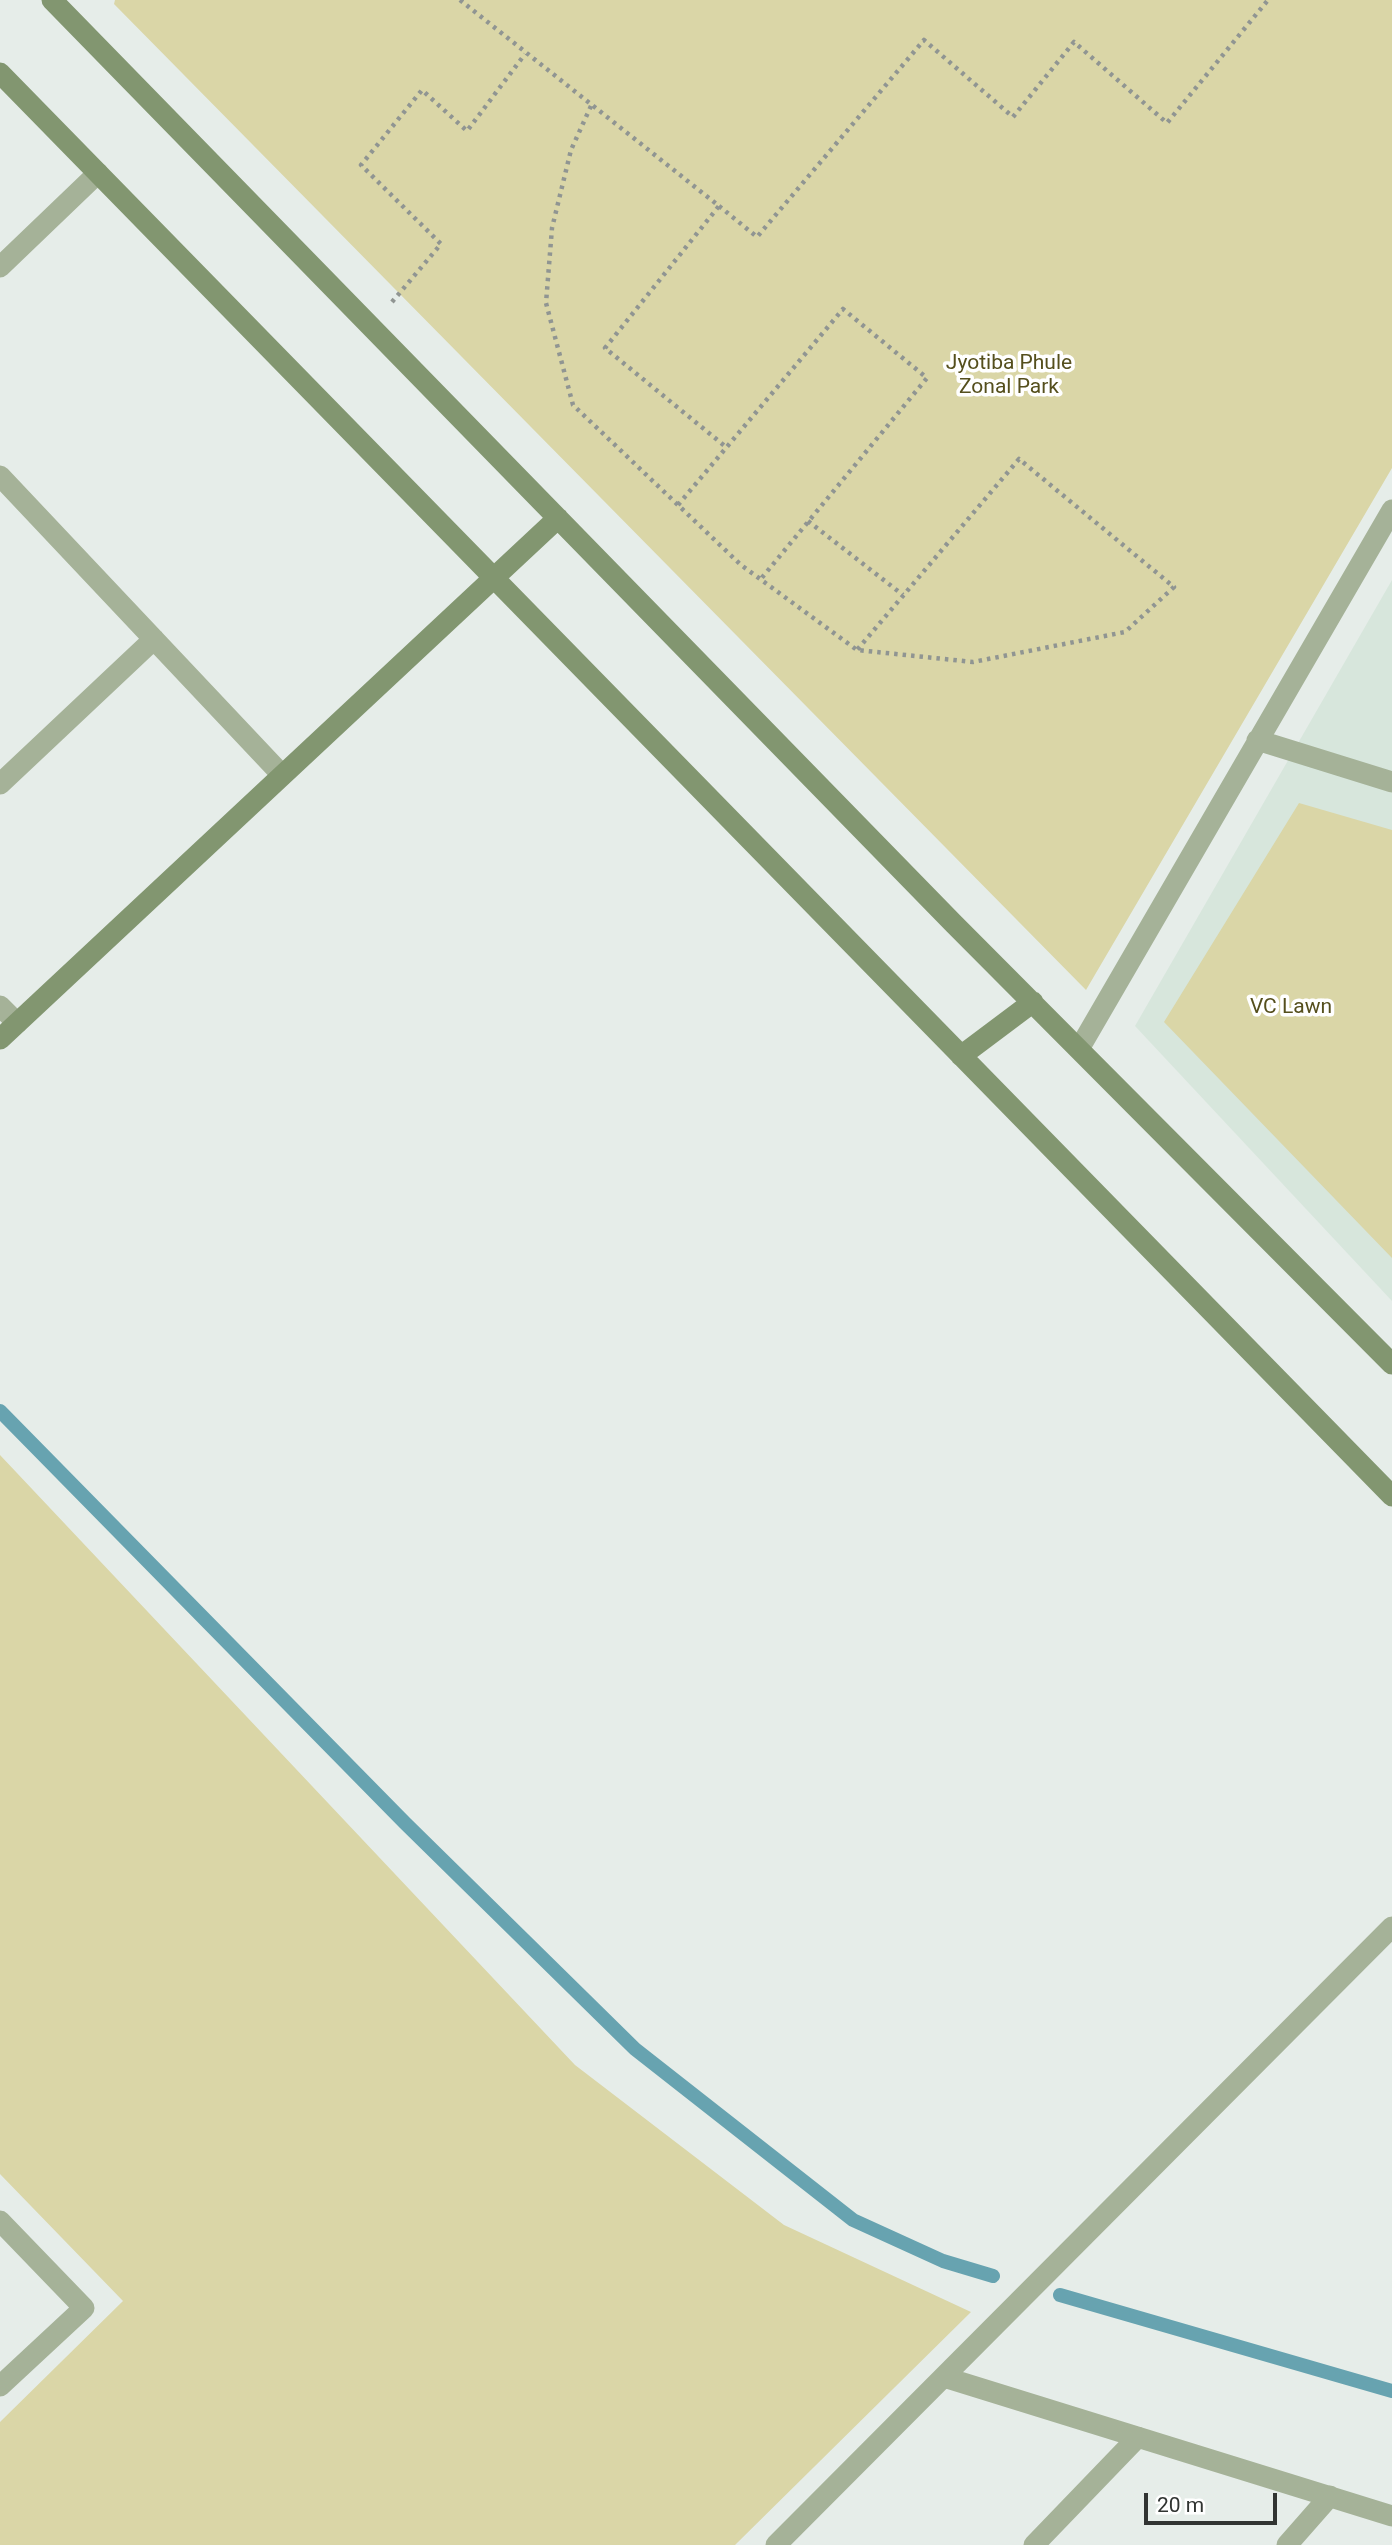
<!DOCTYPE html>
<style>
body{margin:0}
#map{position:relative;width:1392px;height:2545px;overflow:hidden;background:#e6ede9;font-family:Roboto,sans-serif}
canvas{display:block}
.scale{position:absolute;left:1144px;top:2493px;width:133px;height:32px;box-sizing:border-box;border:4px solid #313432;border-top:0;padding-left:9px;font-size:21px;line-height:24px;white-space:nowrap;color:#313432;-webkit-text-stroke:5px #fff;paint-order:stroke}
</style>
<div id="map">
<canvas width="1392" height="2545"></canvas>
<div class="scale">20 m</div>
</div>
<script>
const context = document.querySelector('canvas').getContext('2d');
context.lineJoin = 'round';
function paint(path, color) { context.fillStyle = color; context.fill(path, 'evenodd'); }
function trace(path, color, width, dash) { context.strokeStyle = color; context.lineWidth = width; context.lineCap = dash ? 'butt' : 'round'; context.setLineDash(dash || []); context.stroke(path); }
function label(font, color, halo, rows, align = 'center') {
  context.font = font + ' Roboto,sans-serif'; context.lineWidth = 7; context.setLineDash([]); context.textBaseline = 'middle'; context.strokeStyle = halo; context.fillStyle = color; for (const [text, x, y, turn = 0] of rows) {
    context.save(); context.translate(x, y); context.rotate((+turn || 0) * Math.PI / 180); context.textAlign = isNaN(turn) ? turn : align; if (halo) context.strokeText(text, 0, 0); context.fillText(text, 0, 0); context.restore();
  }
}
const built = new Path2D(`
 M1392,580V1301L1135,1026Z`);
const green = new Path2D(`
 M115,0H1392V468L1086,990L114,4Z
 M1299,803L1392,830V1258L1164,1022Z
 M0,1455L575,2065L784,2225L971,2312L735,2545H0V2422L123,2301L0,2174Z`);
const stream = new Path2D(`
 M0,1411L405,1823L635,2049L853,2220L943,2261L993,2276
 M1060,2295L1392,2391`);
const path = new Path2D(`
 M460,0L719,206L605,348L726,447
 M591,106L571,150L552,228L546,303L573,405L741,565L857,650L973,662L1125,632L1174,587L1019,459L857,650
 M719,206L757,237L924,40L1013,117L1074,42L1167,123L1268,0
 M392,302L441,244L361,165L422,90L467,131L525,54
 M678,505L843,309L927,378L760,580
 M808,521L903,595`);
const street = new Path2D(`
 M0,267L98,173
 M0,476L282,775
 M1257,740L1392,782
 M0,784L154,639
 M0,1006L17,1023
 M1079,1049L1392,510
 M0,2221L84,2308L0,2386
 M947,2378L1392,2516
 M776,2545L1392,1927
 M1034,2545L1138,2437
 M1287,2545L1330,2496`);
const secondary = new Path2D(`
 M52,0L954,924L1392,1364
 M0,73L1392,1496
 M0,1039L558,518
 M961,1056L1033,1002`);
const parkNames = [
 ["Jyotiba Phule",1009,364],
 ["Zonal Park",1009,388],
 ["VC Lawn",1291,1008]
];
paint(built, '#d7e6dc');
paint(green, '#dad6a7');
trace(stream, '#67a3b0', 14);
trace(path, '#909592', 4.5, [3.5, 5]);
trace(street, '#a5b298', 21);
trace(secondary, '#829670', 21);
label('21px', '#554f1d', '#fff', parkNames);
</script>
